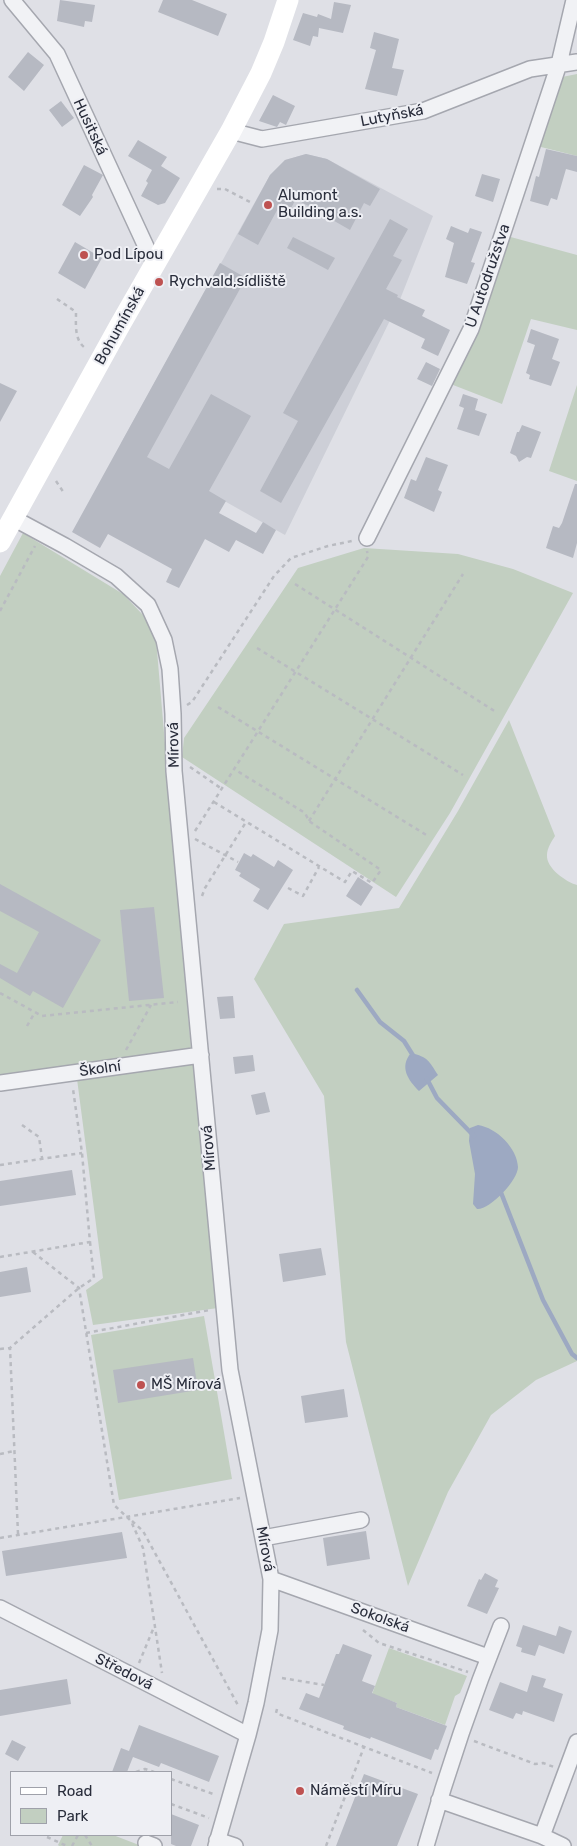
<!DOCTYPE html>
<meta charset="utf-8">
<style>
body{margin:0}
#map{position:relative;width:577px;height:1846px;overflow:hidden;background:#dfe0e6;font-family:Rubik,sans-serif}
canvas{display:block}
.legend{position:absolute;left:10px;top:1771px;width:162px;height:65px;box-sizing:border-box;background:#eeeff4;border:1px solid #9fa1aa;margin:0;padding:6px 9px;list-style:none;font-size:15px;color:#292d3b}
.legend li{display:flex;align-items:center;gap:10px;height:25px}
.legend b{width:25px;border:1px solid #9fa1aa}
</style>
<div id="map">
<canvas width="577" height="1846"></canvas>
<ul class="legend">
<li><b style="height:6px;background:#fff"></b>Road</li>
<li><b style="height:14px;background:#c2cfc1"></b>Park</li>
</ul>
</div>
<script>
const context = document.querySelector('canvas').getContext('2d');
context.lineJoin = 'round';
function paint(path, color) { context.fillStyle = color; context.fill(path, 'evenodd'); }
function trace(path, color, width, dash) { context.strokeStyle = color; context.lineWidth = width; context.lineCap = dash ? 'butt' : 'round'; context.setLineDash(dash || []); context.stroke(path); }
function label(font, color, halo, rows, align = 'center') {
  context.font = font + ' Rubik,sans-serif'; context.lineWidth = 4; context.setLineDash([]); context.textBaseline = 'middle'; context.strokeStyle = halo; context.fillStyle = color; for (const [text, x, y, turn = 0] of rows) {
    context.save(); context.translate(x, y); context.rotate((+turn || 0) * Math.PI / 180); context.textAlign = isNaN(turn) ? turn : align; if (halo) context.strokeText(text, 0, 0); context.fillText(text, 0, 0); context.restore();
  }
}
const built = new Path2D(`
 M306,154L327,159L433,216L399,302L285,535L121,443L270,175L285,160Z`);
const green = new Path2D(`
 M577,74V156L537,146L562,77Z
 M507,236L577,255V330L531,319L502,404L448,383Z
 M577,385V481L549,471Z
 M23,533L123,594L143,615L156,639L191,1048L0,1077V576Z
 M364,548L458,554L513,569L573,593L450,813L396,897L182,757L184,738L298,568Z
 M509,720L555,836C552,841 547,848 547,855C546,868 566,882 577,885V1361L536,1380L491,1415L448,1492L408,1586L346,1342L324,1096L254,979L284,924L399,908L458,811Z
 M193,1061L218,1308L93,1325L86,1290L103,1278L77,1079Z
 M204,1316L232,1479L119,1500L91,1335Z
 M389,1648L467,1676L460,1693L455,1696L445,1725L396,1707L397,1703L386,1699L371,1697Z
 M63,1835H113L139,1845L154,1846H59L58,1845Z`);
const water = new Path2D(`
 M411,1053C428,1057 429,1061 438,1075L419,1091C408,1080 399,1067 411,1053Z
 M478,1125C497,1128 517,1148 518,1167C518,1180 490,1210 477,1209L473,1204L475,1174L469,1141L470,1128Z`);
const stream = new Path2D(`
 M357,990L380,1022L404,1041L414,1057
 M427,1079L437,1098L474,1136
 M500,1190L543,1300L572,1354L577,1358`);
const building = new Path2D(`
 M60,0L95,5L92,22L85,21L84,27L57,21Z
 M163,0H192L227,14L218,36L158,12Z
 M334,2L351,5L343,33L319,28L318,37L313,36L310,46L293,40L303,13L317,17L318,14L331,19Z
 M374,32L399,39L392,68L404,70L397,96L365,89L376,50L370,48Z
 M28,52L44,65L24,91L8,77Z
 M273,95L295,106L286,125L280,122L277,127L259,121Z
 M61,101L74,118L62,127L49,110Z
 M138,140L167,157L161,166L180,178L165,203L158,205L141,196L148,183L146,181L152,170L128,156Z
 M546,149L577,156V172L566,169L557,200L551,198L548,206L530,201L536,176L539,177Z
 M306,154L327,159L380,189L370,206L364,203L350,230L296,199L291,208L281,203L258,245L238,234L270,175L285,160Z
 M84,165L103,175L92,195L93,197L80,216L62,205Z
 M482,174L500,179L493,202L475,196Z
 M390,219L408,229L393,256L402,260L386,289L398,295L397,297L425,310L422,316L450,330L438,356L421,348L425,339L384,319L281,503L260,491L298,421L283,413Z
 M451,226L468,233L470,228L482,232L471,262L475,263L467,284L445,277L454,243L446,239Z
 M293,237L335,258L328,270L287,248Z
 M75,242L102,258L85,289L58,273Z
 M220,263L246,278L147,457L169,469L211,394L251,416L209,491L226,501L219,513L256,533L263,522L276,530L263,554L236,540L229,552L205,539L179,588L166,582L172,569L108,534L100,548L72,532Z
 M531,329L559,339L552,359L560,362L551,386L529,379L530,375L526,373L535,345L527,342Z
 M426,362L440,369L432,386L417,379Z
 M0,383L17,391L0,422Z
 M463,394L478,399L475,410L487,414L479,436L457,429L464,408L459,406Z
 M522,425L541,432L531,458L527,457L519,462L516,456L510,453L517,432H519Z
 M426,457L448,465L438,490L442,492L434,512L404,498L411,479L416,481Z
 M575,484H577V543L573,558L546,548L553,526L559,528L562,523Z
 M244,853L251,857L253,854L274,867L278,860L293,870L268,910L253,901L260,889L239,876L241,873L235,870Z
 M358,877L373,887L361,906L346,896Z
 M0,884L101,940L63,1008L33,991L30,996L0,978V964L17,973L39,932L0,911Z
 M154,907L164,998L129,1001L120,910Z
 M233,996L235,1018L220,1019L217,997Z
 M253,1055L255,1071L235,1074L233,1057Z
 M265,1092L270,1112L256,1115L251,1095Z
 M72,1170L76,1195L0,1206V1181Z
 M321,1248L326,1275L283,1282L279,1254Z
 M27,1267L31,1292L0,1297V1272Z
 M193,1358L198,1390L118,1403L113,1370Z
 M344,1389L348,1417L305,1423L301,1396Z
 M366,1531L370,1559L327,1566L323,1538Z
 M122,1532L127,1558L6,1576L2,1551Z
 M485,1573L498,1580L495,1587L499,1588L487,1614L467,1606L479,1579L481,1580Z
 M523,1625L556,1636L559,1626L572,1631L564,1654L539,1645L535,1656L521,1652L522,1648L516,1646Z
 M343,1644L372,1655L362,1681L375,1686L372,1693L397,1703L396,1707L447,1726L438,1750L435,1749L431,1760L371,1737L370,1739L343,1729L344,1726L299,1709L306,1693L319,1698L336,1654H339Z
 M532,1675L546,1679L543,1687L563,1694L554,1722L523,1711L522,1715L516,1713L513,1719L489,1710L500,1682L527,1692Z
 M67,1679L71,1704L0,1716V1690Z
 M139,1725L219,1756L209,1782L161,1763L159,1767L133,1757L127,1772H112L121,1748L129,1751Z
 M12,1740L26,1747L18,1761L5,1754Z
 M364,1774L418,1794L397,1846H336Z
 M171,1814L199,1825L191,1846H176L171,1844Z`);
const path = new Path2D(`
 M217,189H225L250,202
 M57,299L76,312C76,325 74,342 87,349
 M56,481L64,493
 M295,584L496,712
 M0,611L35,546
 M257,648L463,775
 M187,705L192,702L274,576L291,558L328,546L352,541
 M218,707L428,836
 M190,767L222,789
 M214,802L345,882L352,871L372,883L381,870L309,821L305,813L234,769
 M309,821L463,574
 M195,831L368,557L367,551
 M195,839L238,862
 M288,888L303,896L319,867
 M202,896L205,888L246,822
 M0,993L42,1016L178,1002
 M27,1026L35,1012
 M126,1050L151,1005
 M22,1125L39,1137L42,1158
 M0,1165L82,1153
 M33,1252L79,1288L114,1505L131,1521L143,1548L162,1673
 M0,1257L90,1242L82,1153L73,1089
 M86,1333L210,1310
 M0,1349L10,1348
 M0,1454L14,1451
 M132,1521L143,1531L239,1707
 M18,1534L10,1348L79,1288L94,1278L90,1242
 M0,1538L240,1498
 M363,1630L379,1643L468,1672
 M139,1663L154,1627
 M282,1678L324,1685
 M277,1709L276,1713L432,1773
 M474,1741L535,1764L543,1763L554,1767
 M136,1772L145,1769L154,1772
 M171,1779L216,1795
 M171,1804L209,1818
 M85,1835L92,1846
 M47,1837L67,1846
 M72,1846L78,1835
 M326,1846L364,1747`);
const minor = new Path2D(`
 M12,0L57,54L148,251L155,263
 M231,131L262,139L423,111L530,69L577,62
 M13,518L65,546L116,576L148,605L164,640L170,669L173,714L174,771L230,1370L271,1579L270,1630L256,1703L248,1735L216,1846
 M367,538L471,329L559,64L574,0
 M0,1083L201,1055
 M263,1538L361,1520
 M271,1579L488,1657
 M0,1608L248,1735
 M439,1800L542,1836L577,1742
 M542,1836L563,1846
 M217,1840L235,1846
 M146,1843L154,1846
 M426,1846C447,1772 472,1698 501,1626`);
const secondary = new Path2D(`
 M0,542L120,325L231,131L261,73L274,42L288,0`);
const markers = [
 [268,205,5,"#be5251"],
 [84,255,5,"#be5251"],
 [159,282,5,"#be5251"],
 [141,1385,5,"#be5251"],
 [300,1791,5,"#be5251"]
];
const streetNames = [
 ["Lutyňská",392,116,-11],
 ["Husitská",90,127,65],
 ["U Autodružstva",488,276,-71],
 ["Bohumínská",120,326,-61],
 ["Mírová",174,745,-91],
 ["Školní",100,1069,-8],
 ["Mírová",209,1148,-95],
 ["Mírová",265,1549,79],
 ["Sokolská",380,1618,20],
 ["Středová",124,1672,27]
];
const poiNames = [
 ["Alumont",278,196],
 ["Building a.s.",278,213],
 ["Pod Lípou",94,255],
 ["Rychvald,sídliště",169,282],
 ["MŠ Mírová",151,1385],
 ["Náměstí Míru",310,1791]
];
paint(built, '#cdcfd7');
paint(green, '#c2cfc1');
paint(water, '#9da9c2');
trace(stream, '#9da9c2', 4.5);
paint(building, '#b6b9c2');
trace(minor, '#a5a7af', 18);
trace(path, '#b9bbc1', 2.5, [4, 4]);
trace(minor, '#f1f2f5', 15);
trace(secondary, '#fff', 21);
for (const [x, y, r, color] of markers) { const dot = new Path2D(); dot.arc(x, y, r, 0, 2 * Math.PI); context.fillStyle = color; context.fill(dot); trace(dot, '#eeeff4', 2); }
label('15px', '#292d3b', '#eeeff4', streetNames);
label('15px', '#292d3b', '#eeeff4', poiNames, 'left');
</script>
